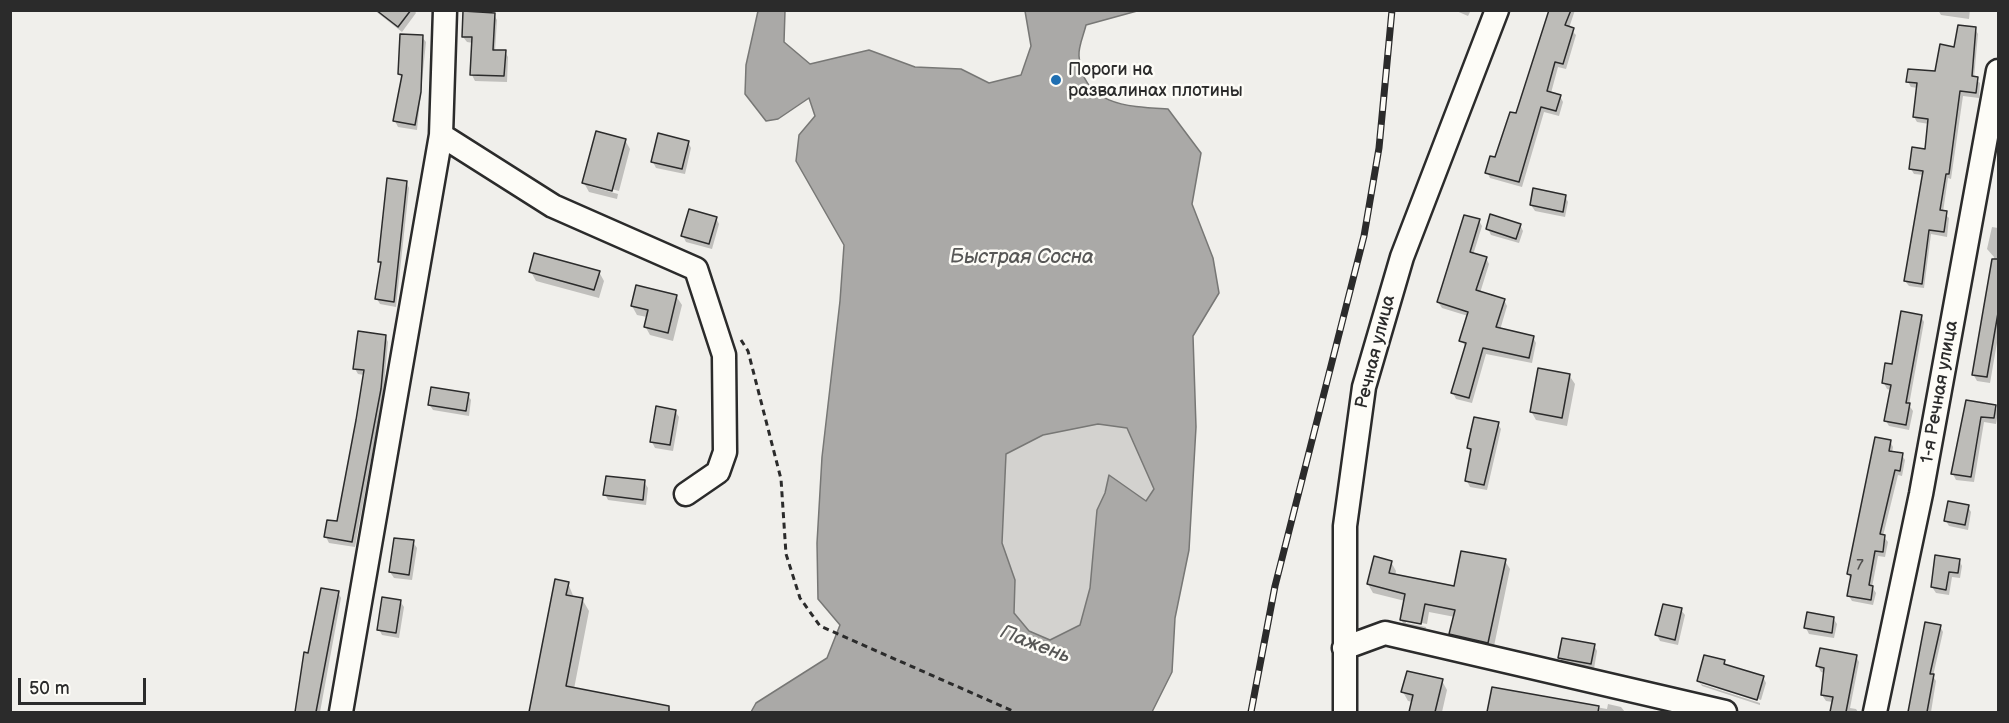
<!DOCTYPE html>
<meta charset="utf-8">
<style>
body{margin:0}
#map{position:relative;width:2009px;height:723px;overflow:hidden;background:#f0efeb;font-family:"Balsamiq Sans",sans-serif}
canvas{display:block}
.frame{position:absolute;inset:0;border:12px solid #2b2b2b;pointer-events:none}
.scale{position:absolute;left:18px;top:678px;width:128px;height:27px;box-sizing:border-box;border:3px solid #2b2b2b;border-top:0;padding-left:8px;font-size:18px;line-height:21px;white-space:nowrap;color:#2b2b2b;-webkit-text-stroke:4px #fdfcf7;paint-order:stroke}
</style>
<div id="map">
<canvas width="2009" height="723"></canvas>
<div class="frame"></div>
<div class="scale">50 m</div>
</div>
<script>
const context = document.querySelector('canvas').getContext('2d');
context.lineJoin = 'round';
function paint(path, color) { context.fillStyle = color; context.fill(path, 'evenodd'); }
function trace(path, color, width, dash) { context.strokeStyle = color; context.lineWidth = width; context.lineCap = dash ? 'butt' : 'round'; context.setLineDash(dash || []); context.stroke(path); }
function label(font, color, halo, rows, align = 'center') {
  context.font = font + ' "Balsamiq Sans",sans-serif'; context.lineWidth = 5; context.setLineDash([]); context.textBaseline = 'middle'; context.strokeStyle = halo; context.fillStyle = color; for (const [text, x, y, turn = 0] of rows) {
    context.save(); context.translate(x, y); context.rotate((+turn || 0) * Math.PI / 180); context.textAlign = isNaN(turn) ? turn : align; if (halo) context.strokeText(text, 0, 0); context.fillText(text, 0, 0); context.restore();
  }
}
const green = new Path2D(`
 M1098,424L1127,427L1154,488L1147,502L1109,476L1105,493L1097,510L1090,588L1080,625L1050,640L1029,631L1014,613L1015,580L1002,543L1006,454L1043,435Z`);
const water = new Path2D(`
 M758,11H785L784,42L810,64L869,50L915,67L961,69L989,83L1021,75L1031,46L1025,11H1137L1086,25C1084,34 1078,47 1079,56C1082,106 1130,107 1168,109L1201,153L1192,204L1213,258L1219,293L1193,336L1196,427L1189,550L1175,618L1172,672L1152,712H751L756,703L827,658L840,625L818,599L817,543L822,457L840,301L844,245L796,161L799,135L815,116L809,98L778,119L766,121L745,94L746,65ZM1098,424L1127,428L1154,489L1146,501L1109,475L1105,493L1097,510L1090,588L1080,625L1050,640L1029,631L1014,613L1015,580L1002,543L1006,454L1043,435Z`);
const shadow = new Path2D(`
 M374,10H414L416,13L402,32Z
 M1454,10H1471L1468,16Z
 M1551,10H1575L1569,28L1576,35L1566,69L1558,67L1551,93L1560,96L1563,102L1559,116L1544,112L1522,187L1490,178L1487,172L1516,115Z
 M1938,10H1970L1969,19L1941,15Z
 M494,15L497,20L495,51L505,52L508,57L507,82L475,81L472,75L473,43L467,42L463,37Z
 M1975,29L1978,34L1974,78L1980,83L1979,98L1963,96L1951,179L1948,178L1943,212L1949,218L1947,237L1931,234L1924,288L1909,286L1905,281L1924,175L1914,174L1911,169L1926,151L1929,124L1917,122L1914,117L1918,88L1911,87L1908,82L1936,73Z
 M422,37L426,42L417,130L398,127L395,121L403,79L400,74Z
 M625,140L630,149L619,191L589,183V186L618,194L617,199L589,192L584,183Z
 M688,142L691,148L685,174L656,168L653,162Z
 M406,182L409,188L396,307L380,304L377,299L382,265L380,261Z
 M1565,196L1568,202L1565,217L1535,211L1531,205Z
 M716,218L719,224L712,249L686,242L683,236Z
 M1479,221L1482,226L1473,255L1486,258L1489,264L1480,293L1504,300L1507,306L1500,330L1533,337L1536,343L1532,363L1486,354L1472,403L1456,399L1453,393L1466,347L1461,340L1468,316L1442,308L1438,302Z
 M1520,225L1523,231L1519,243L1491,235L1488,229Z
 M1992,227L1998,228V337L1990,383L1977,381L1973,374L1994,257L1987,249Z
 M531,272H599L604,281L599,298L536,281Z
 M676,296L682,305L673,341L650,335L645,326L647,317L637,315L632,306Z
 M1921,316L1924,322L1909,405L1913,411L1909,430L1889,426L1886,421L1891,390L1887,389L1884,383Z
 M385,336L388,342L383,395L355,547L329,543L326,537L338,523L364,375L358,374L355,369Z
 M1569,375L1575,384L1567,426L1536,420L1531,411Z
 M468,395L471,400L469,416L433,410L429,404Z
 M1967,402L1995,406L1998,412L1996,424L1984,422L1974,482L1956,480L1953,474Z
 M675,411L679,417L673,451L655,448L652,442Z
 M1498,424L1501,429L1487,490L1470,487L1467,481L1472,454L1468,447Z
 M1890,441L1893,447L1892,453L1902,455L1905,460L1902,476L1898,475L1883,536L1888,542L1885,557L1878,556L1872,587L1876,593L1873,605L1852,601L1849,596L1851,579L1848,574Z
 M644,482L648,488L646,505L608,500L605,494Z
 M1968,507L1971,512L1968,530L1949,526L1946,521Z
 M413,542L417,548L412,580L394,578L390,572Z
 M1959,560L1962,566L1960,578L1952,577L1949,595L1936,593L1932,587Z
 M1505,561L1510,569L1493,651L1456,642L1451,634L1455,617L1429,612L1427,624L1406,620V623L1426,627L1425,632L1406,628L1401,620L1405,601L1373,593L1368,584L1391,562L1396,571L1395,576L1455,588Z
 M556,581L568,583L574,598L582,599L589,611L574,689L653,704L658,712H531Z
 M322,590L338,592L341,598L320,712H295Z
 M400,601L404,607L399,638L382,635L379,629Z
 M1681,610L1685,615L1678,645L1660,641L1657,635Z
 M1833,618L1837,624L1834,638L1809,634L1806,628Z
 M1926,623L1940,626L1943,632L1933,676L1936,681L1931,712H1910Z
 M1594,645L1597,651L1594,669L1563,664L1560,658Z
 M1856,656L1859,662L1850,708L1856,709L1858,712H1832L1833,702L1826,701L1822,695L1825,673L1821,672L1818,666Z
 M1724,661L1727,667L1763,677L1766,683L1761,700L1701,680V684L1760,703V705L1702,686L1699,681Z
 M1442,681L1447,690L1442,712H1410L1413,702L1408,701L1403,692Z
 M1494,689L1607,709L1608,704L1621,707L1625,712H1489Z`);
const building = new Path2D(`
 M376,10H411L398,27Z
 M1549,10H1571L1565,25L1574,28L1563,64L1555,62L1547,91L1561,95L1556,111L1541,107L1519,182L1485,173L1490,156L1495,157L1510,112L1516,113Z
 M463,11L495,13L493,50H506L504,76L470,75L472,37H462Z
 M1958,25L1976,27L1972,76L1978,77L1976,93L1960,91L1949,174H1946L1940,210L1947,211L1944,232L1929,230L1922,284L1904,281L1923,171L1909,169L1912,147L1925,149L1928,119L1913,117L1917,83L1906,82L1908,69L1935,71L1940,44L1954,47Z
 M400,34L423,35L421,92L415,125L393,121L402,75L398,74Z
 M596,131L626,139L612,191L582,183Z
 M658,133L689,141L682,169L651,162Z
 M387,178L407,181L394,302L375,299L381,262H378Z
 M1533,188L1566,195L1563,212L1530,205Z
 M689,209L717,217L709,244L681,236Z
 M1490,214L1521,224L1516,239L1486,229Z
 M1464,215L1480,219L1470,252L1487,257L1476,290L1505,299L1496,327L1534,336L1529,358L1483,348L1469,398L1451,393L1466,343L1459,341L1468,312L1437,302Z
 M534,253L600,271L594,290L529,272Z
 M1992,259H1998V313L1987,377L1972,375Z
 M636,285L677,295L668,333L644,327L648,310L631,306Z
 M1901,311L1922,315L1906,403H1910L1906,425L1884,421L1891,385L1882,383L1885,363L1892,364Z
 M358,331L386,335L381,389L352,542L324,537L327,520L337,521L356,420L364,370L353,369Z
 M1538,368L1570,374L1562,418L1530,412Z
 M431,387L469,393L466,411L428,405Z
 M1966,400L1996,405L1994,418L1981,417L1971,477L1951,474Z
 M656,406L676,410L670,445L650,442Z
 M1474,417L1499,422L1484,485L1465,481L1471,449L1467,448Z
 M1875,437L1891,440L1889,451L1903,453L1900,471L1895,470L1880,534L1885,535L1883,552L1875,551L1869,585L1873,586L1871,600L1847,596L1851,575L1847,574Z
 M606,476L645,480L643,500L603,495Z
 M1948,501L1969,505L1965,525L1944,521Z
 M394,538L414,540L409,575L389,572Z
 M1461,551L1506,559L1488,643L1449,634L1455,610L1425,604L1421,624L1400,620L1405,594L1367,584L1374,556L1392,561L1389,573L1454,586Z
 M1935,555L1960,559L1958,573L1949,572L1946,590L1931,587Z
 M555,579L569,582L566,595L583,598L566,686L669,706V712H529Z
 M321,588L339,591L316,712H295L304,652L308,653Z
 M382,597L401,600L396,633L377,630Z
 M1663,604L1682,608L1675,640L1655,635Z
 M1807,612L1834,617L1832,633L1804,628Z
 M1925,622L1941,625L1930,674H1934L1927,712H1908Z
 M1562,638L1595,644L1591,664L1558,658Z
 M1820,648L1857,655L1846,712H1830L1833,697L1821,695L1824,668L1816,666Z
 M1704,655L1725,660L1724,664L1764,676L1757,700L1697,681Z
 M1407,671L1443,679L1435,712H1409L1413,695L1401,692Z
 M1492,687L1599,706L1598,712H1487Z`);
const path = new Path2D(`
 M741,340L748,351L781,479L786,554L800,598L820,626L1015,712`);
const minor = new Path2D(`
 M441,135L553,206L696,269L724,355L725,452L718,472L686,494
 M1344,648L1385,633L1725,712
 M341,712L441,135L445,10
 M1345,712V526L1364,387L1402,257L1497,10
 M1875,712L1921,494L1998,71`);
const rail = new Path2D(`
 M1251,712L1275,586L1364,236L1379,148L1392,10`);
const markers = [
 [1056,80,6,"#1f6fb2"]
];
const numberNames = [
 ["7",1860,566]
];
const poiNames = [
 ["Пороги на",1068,70],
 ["развалинах плотины",1068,91]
];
const streetNames = [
 ["Речная улица",1376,352,-76],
 ["1-я Речная улица",1940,392,-80]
];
const waterNames = [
 ["Быстрая Сосна",1022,258],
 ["Пажень",1035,645,21]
];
paint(green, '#d3d2cf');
paint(water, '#aaa9a7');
trace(water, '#777775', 1.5);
paint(shadow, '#0003');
paint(building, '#bdbcb8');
trace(building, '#2b2b2b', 1.5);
trace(minor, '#2b2b2b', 27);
trace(path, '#2b2b2b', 3, [6, 4.5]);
trace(minor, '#fdfcf7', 22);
trace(rail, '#2b2b2b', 7);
trace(rail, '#fdfcf7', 4.5, [14]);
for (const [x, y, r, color] of markers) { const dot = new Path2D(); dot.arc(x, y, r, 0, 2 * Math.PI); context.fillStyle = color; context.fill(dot); trace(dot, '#fdfcf7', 2); }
label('15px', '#504f4e', null, numberNames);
label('18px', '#2b2b2b', '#fdfcf7', poiNames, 'left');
label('18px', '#2b2b2b', '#fdfcf7', streetNames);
label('italic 20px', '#575756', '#fdfcf7', waterNames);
</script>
